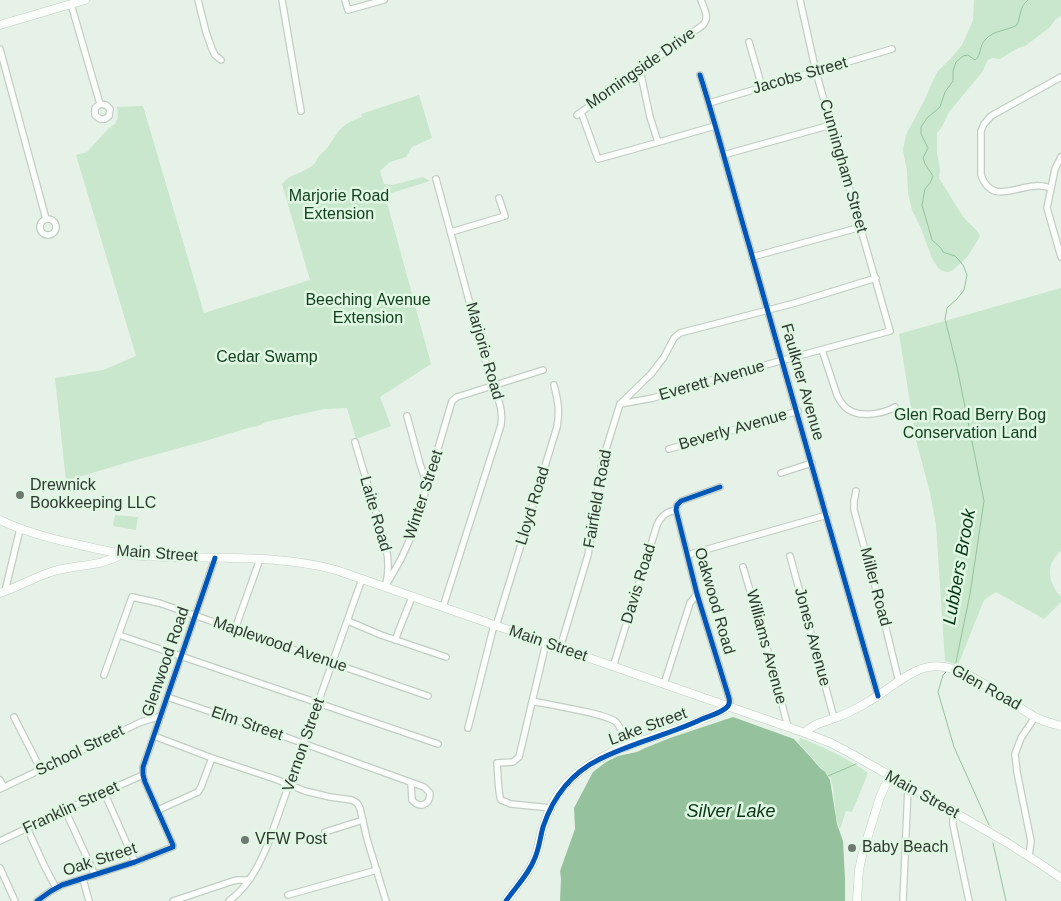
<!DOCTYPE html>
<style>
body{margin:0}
canvas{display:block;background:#e6f2e7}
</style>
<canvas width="1061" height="901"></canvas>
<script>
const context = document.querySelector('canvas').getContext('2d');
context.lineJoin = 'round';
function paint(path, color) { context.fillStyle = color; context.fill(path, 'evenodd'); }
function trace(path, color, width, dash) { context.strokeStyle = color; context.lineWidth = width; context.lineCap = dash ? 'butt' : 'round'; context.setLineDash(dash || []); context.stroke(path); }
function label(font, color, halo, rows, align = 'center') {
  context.font = font + ' Arial,sans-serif'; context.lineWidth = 5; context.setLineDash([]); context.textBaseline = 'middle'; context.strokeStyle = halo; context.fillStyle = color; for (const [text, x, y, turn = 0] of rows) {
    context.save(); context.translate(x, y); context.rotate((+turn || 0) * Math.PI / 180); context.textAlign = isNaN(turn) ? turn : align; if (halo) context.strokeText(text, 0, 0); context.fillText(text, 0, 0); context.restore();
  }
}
const green = new Path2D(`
 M974,0H1061V16L1056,19L1049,28L1025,46L1018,48L1000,59L992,58L988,60L986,63L983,71L949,112L942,127L937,133V152L940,170L939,178C947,190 954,203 962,215C967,223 977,228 980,236L968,256L953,270L948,272L943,271L938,268L932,258L920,226L912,210L908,193L907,171L903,150L906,135L924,101L937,72L952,57L962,45L973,20Z
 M419,95L432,138L412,147L406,157L390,162L380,171L384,184L393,185L423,177L430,181L385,195L431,364L380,397L391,426L356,439L347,408L324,409L266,422L258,426L248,428L205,441L125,463L66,481L55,378L103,370L136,356L76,155L87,152L109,128L115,124L118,117L117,107L143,106L204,313L310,280L282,184C289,174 303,173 312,166C316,163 316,160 319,156C321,153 325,151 327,148C340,130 339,125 362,117L361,114Z
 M1061,288V551C1045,564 1048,583 1061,597V602L1044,619L996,592L984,600L958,665L945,661L936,525L930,493L916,440L899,334Z
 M115,515L138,517L136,530L113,526Z
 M800,738C824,747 847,758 868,773L852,812L846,811L840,829C833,813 836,795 831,779L798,742Z`);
const water = new Path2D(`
 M733,717L794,739L815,762L820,768L825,772L830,780L837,824L843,841L845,879V901H560L561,879L560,871L575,829L574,808L593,772L606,762L618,756L637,752L645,748L670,738Z`);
const stream = new Path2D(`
 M956,662L970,594L984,501L957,367L945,319L947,308L957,299L964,290L967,275L963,265L958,259L955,256L943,252L941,248L932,240L931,236L922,205L925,189L930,183L933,176L925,164L923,158L928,148L921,134V127L927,118L940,107L945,92L953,81V71L956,62L963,56L968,55L975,60C982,55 979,46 985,40C993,30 1007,31 1017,25C1021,16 1019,7 1028,0
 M947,671L943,675L938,692L954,747L989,825
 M828,776L856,764
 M993,843L1006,901`);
const street = new Path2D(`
 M198,0L206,32L212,49L215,55L221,60
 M282,0L301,111
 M345,0L348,10L384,0
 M71,4L100,104L106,105L110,109L109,116L105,119H100L95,115V108L100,104
 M749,42L762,87
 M0,49L46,219
 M640,70L650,117L658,142
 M700,75C718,131 732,188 749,245C792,395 834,546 878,696
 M709,103L892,49
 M581,112L598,159L631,150L715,126
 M577,115L703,25C710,17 704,9 701,0
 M723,155L831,125
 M1061,157L1055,169L1047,208L1061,257
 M436,179L492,385C499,400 503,409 501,425L443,607
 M1051,188C1046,187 1041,185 1035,186C1015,187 991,204 981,175V131L984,124L991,116L1061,77
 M40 227a8 8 0 1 1 16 0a8 8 0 1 1-16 0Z
 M451,232L505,216L499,198
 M752,257L861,227
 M822,350L837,395C840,402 845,409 853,412C865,417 885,413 895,407
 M620,404L653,398L725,376L890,331L816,72L800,0
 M407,416L420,464L427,485
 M355,442C361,463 368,485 374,506C381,530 393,557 386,583
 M669,449L798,411
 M781,473L812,463
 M720,487L681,501L677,505L676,510L697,594L729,698L730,701L728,707
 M856,491L854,501V510L880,604L899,682
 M687,555L827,515
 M790,556L834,718
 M743,567L767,648L788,727
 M385,587L401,559L414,530L452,401L457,397L543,370
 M5,591L20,529
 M348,621L381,635L446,657
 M496,626L557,427C560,410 558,401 554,385
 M235,629L260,559
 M119,635L438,744
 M395,640L412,597
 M546,643L519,757L513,762L497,763C498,772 498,794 501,800L511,804L551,808
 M560,648L588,555L602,462L620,404L651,374L664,357L674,338L680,333L795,303L876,278
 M613,667L657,525C661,516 666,512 676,510
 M104,675L132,597L159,603L428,696
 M664,684L690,603L697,594
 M167,697L283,736L424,787L430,793C430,805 420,809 412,800L411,783
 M532,701C549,705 605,713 616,722C622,728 624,739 627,747
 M14,717L41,770
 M468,728L494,625
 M154,736L212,758L275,779L305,791L330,797L352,800L357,803L360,808L367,839L386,901
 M0,780L4,787
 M0,789L141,722L161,716
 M104,792L135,862
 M65,810L95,875
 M158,810L198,792L201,787L212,758
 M953,812V825L969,901
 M27,828L44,865L56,888
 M325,832L363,820
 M0,841L93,797L143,775
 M1029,856L1031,841L1017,772L1015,754L1021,738L1035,717
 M0,868L15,901
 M83,879L89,901
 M288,895L377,870
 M37,901L51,891L62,885L135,862L173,847V845L145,782L143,775V767L215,558
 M173,901L233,881L238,880H249
 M229,901C249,886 260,864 269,841L362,579
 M903,901L908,787`);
const secondary = new Path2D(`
 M0,25L85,0
 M0,520C25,532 52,539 80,545C101,550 122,555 143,556C207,560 274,553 336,570L805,733L831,743L850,753L1006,842L1039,863L1061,878
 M0,593C18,587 37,576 54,571C78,564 100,567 122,554
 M805,733C812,724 824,722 835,718C846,714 856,709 866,703C885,693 904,674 924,668C961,656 1007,704 1039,719C1046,722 1054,724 1061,726
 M506,901C515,888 528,875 534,860C538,852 539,843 541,834C546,816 554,797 567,783C602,745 659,739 704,719C712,715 720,712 728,707
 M857,901L859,870L863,852L880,797L885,786L890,777`);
const cycleway = new Path2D(`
 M700,75C718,131 732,188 749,245C792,395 834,546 878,696
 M37,901L51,891L62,885L135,862L173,847V845L145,782L143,775V767L215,558
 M506,901C515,888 528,875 534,860C539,850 540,838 543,827C553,797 571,773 600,759C633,742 669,735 702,719C710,716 720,713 726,708C730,705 730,702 729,698L697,594L676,510L677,505L681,501L720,487`);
const markers = [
 [20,495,5,"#6e7970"],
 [245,840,5,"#6e7970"],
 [852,848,5,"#6e7970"]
];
const streetNames = [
 ["Morningside Drive",641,69,-35],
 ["Jacobs Street",800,76,-16],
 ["Cunningham Street",843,166,74],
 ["Marjorie Road",484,351,74],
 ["Everett Avenue",712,381,-16],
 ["Faulkner Avenue",802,382,74],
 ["Beverly Avenue",733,430,-16],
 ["Winter Street",424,495,-72],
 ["Fairfield Road",598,499,-80],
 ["Lloyd Road",533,506,-73],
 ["Laite Road",375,514,74],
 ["Main Street",157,554,4],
 ["Davis Road",639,584,-73],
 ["Miller Road",875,587,75],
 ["Oakwood Road",714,601,74],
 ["Jones Avenue",812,637,75],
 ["Main Street",548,644,19],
 ["Maplewood Avenue",280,645,19],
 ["Williams Avenue",766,647,75],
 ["Glenwood Road",166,662,-71],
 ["Glen Road",986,688,29],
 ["Elm Street",247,724,19],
 ["Lake Street",648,727,-20],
 ["Vernon Street",304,745,-71],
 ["School Street",80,751,-26],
 ["Main Street",922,795,29],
 ["Franklin Street",71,808,-25],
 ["Oak Street",100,860,-18]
];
const parkNames = [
 ["Marjorie Road",339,197],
 ["Extension",339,215],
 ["Beeching Avenue",368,301],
 ["Extension",368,319],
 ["Cedar Swamp",267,358],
 ["Glen Road Berry Bog",970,416],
 ["Conservation Land",970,434]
];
const poiNames = [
 ["Drewnick",30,486],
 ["Bookkeeping LLC",30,504],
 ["VFW Post",255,840],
 ["Baby Beach",862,848]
];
const waterNames = [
 ["Lubbers Brook",960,567,-80],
 ["Silver Lake",731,812]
];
paint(green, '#c8e7cc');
paint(water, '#95c29c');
trace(stream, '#95c29c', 1);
trace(street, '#c2cdc4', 8);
trace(secondary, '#c2cdc4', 9);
trace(street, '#fbfdfb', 5.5);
trace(secondary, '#fbfdfb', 8);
trace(cycleway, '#0057b8', 5);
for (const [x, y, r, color] of markers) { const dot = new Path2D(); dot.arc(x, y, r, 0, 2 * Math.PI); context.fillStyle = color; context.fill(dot); trace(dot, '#e0f8e3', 2); }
label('16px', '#2e3830', '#e0f8e3', streetNames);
label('16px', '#13401e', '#e0f8e3', parkNames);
label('16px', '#2e3830', '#e0f8e3', poiNames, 'left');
label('italic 18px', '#043312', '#e0f8e3', waterNames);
</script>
